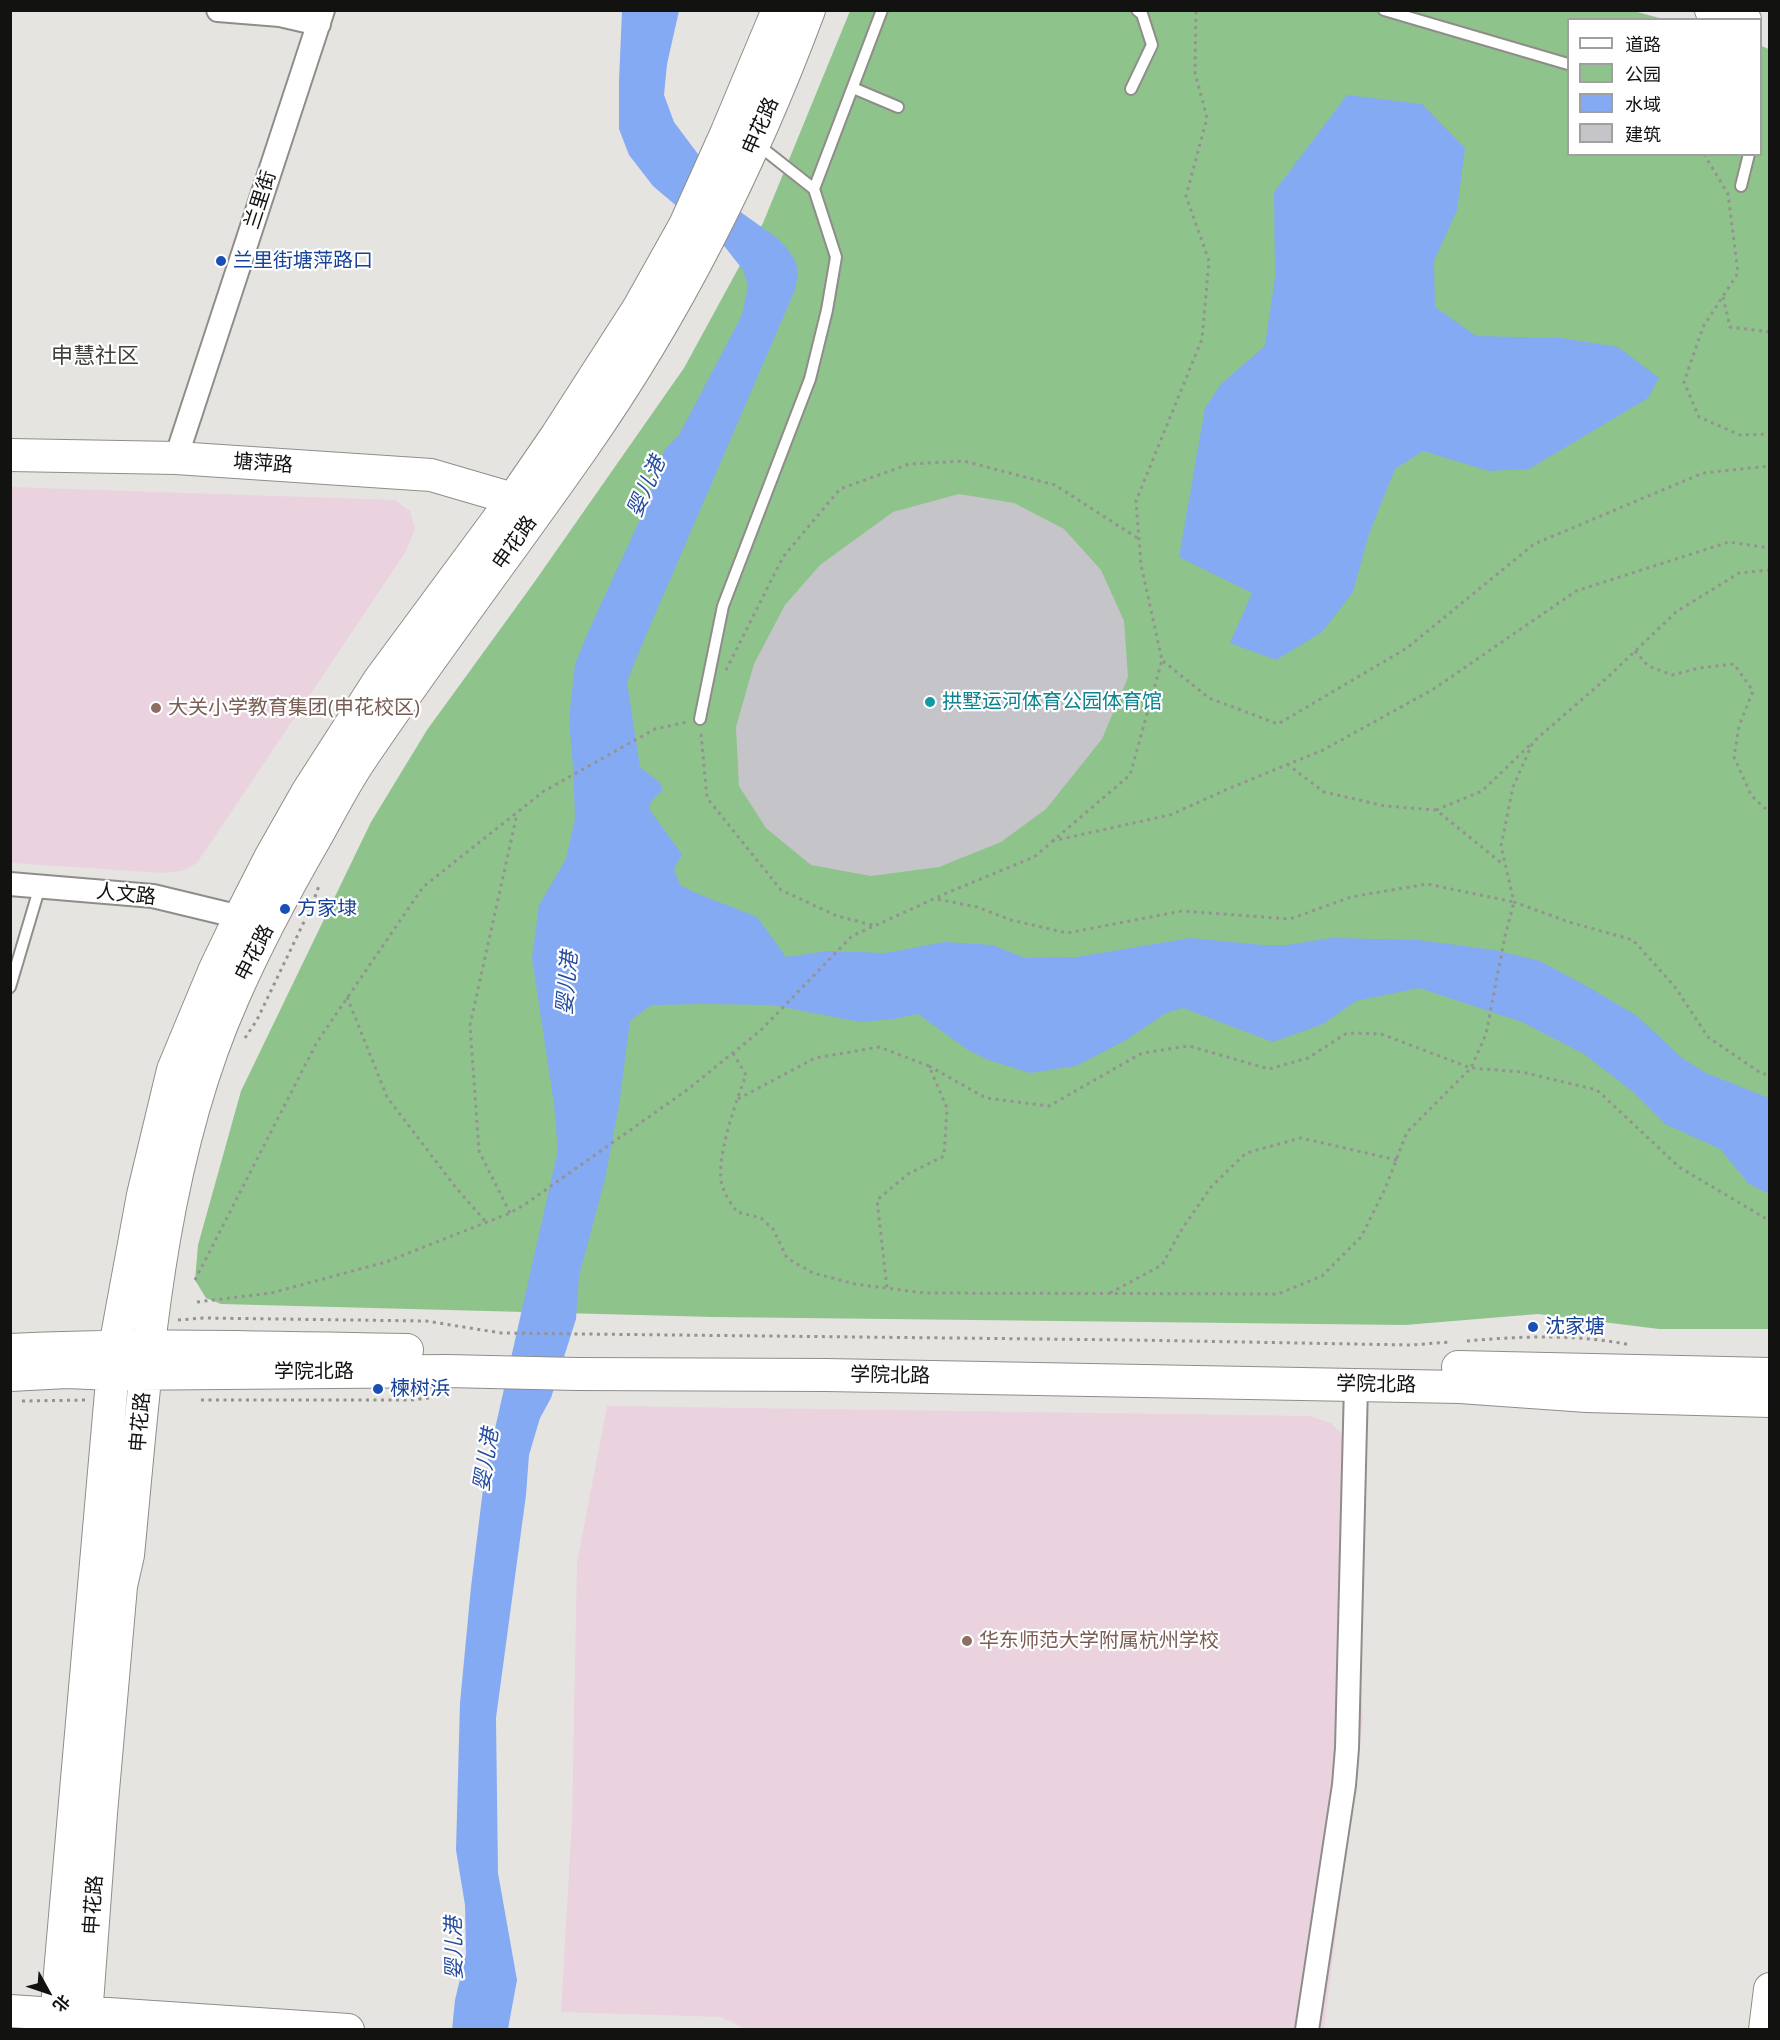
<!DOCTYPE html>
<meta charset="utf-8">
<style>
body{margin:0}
#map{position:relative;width:1780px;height:2040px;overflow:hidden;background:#e6e4e1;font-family:"Open Sans","Noto Sans SC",sans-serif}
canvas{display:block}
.frame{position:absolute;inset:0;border:12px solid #121210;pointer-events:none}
.legend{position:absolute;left:1567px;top:18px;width:195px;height:138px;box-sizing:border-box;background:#fff;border:2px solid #a0a09f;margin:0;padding:8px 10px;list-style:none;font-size:18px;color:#121210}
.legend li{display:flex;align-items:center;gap:12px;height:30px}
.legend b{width:30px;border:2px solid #a0a09f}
.north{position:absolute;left:18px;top:1962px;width:60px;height:60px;-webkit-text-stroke:4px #fff;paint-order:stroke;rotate:130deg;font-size:16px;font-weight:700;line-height:24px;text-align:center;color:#121210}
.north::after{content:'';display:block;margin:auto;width:21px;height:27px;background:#121210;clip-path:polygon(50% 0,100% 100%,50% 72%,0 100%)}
</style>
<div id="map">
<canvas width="1780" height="2040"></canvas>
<div class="frame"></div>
<ul class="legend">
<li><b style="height:8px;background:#fff"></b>道路</li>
<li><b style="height:16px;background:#8fc38c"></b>公园</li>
<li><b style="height:16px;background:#84aaf3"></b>水域</li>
<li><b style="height:16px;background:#c5c5c9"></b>建筑</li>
</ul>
<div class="north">北</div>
</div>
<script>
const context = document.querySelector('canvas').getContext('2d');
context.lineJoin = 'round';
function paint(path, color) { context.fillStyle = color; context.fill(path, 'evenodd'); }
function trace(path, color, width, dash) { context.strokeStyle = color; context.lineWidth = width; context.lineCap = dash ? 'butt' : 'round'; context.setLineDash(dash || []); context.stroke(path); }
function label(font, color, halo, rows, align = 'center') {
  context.font = font + ' "Open Sans","Noto Sans SC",sans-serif'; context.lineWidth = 4.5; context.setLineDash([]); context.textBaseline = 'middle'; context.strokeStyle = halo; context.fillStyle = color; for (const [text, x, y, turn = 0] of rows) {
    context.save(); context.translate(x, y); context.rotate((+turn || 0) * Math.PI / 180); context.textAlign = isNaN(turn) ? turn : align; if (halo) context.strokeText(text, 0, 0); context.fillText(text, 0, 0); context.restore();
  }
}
const education = new Path2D(`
 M10,487L395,500L410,511L415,529L405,553L197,863L182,871L163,873L11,863Z
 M607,1406L1309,1416L1331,1423L1344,1436L1363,1719L1324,2029L748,2030L721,2017L561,2012L572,1819L577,1563Z`);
const green = new Path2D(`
 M1630,10L1663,19L1568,20V154H1760L1761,46L1769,49V1329H1659L1538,1314L1405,1325L714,1317L221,1304L206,1298L195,1280L198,1245L241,1091L371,822L427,730L533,584L684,368L763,223L850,11Z`);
const water = new Path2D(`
 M622,11H679L667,64L664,95L674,122L742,213L777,238L786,247L796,262L798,274L795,290L638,654L627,682L640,767L660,783L663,790L652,800L649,809L682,854L674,869L680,885L696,893L757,917L786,957L829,951L885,953L945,942L992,945L1025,958L1077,957L1190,938L1263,945H1287L1332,938L1418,940L1494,950L1540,961L1590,988L1637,1016L1682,1058L1706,1073L1769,1098V1194L1749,1184L1720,1149L1665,1124L1633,1092L1584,1054L1522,1022L1419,988L1356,1001L1323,1024L1273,1042L1183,1008L1166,1013L1126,1040L1076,1066L1030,1073L986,1059L968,1050L918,1014L893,1019L860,1022L772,1005L705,1004L651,1005L630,1021L619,1105L605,1179L579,1276L576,1319L551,1398L540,1418L529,1455L526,1495L496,1718L498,1873L517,1980L508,2029L452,2030L455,2000L466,1954L465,1905L456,1850L460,1703L471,1587L485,1473L558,1150L554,1104L532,958L539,905L566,859L575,818L573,767L569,720L575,664L589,630L643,513L665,449L679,435L742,315L748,286L743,270L725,247L653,186L629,155L619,129V81Z
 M1347,95L1422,104L1465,148L1457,210L1434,261L1435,307L1476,336L1561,338L1618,347L1659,378L1648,398L1529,469L1489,471L1423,451L1395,469L1369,534L1353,592L1322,632L1276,660L1230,643L1252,593L1179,557L1205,408L1221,384L1265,346L1275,277L1274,192Z`);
const building = new Path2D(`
 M959,494L1014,503L1064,529L1101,570L1124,621L1128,677L1102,739L1046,809L1001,842L939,867L871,876L811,865L766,828L739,786L736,727L754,664L785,605L820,565L893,512Z`);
const path = new Path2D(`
 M1704,154L1728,194L1738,273L1703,327L1684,382L1699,417L1740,435L1770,434
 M1723,297L1730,327L1770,332
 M1770,570L1739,573L1676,612L1609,676L1533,742L1513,787L1501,846L1514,902L1569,922L1633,940L1675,987L1708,1037L1762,1074H1770
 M1635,651L1648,666L1672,675L1699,668L1734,664L1753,691L1739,726L1734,757L1751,795L1770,813
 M1163,661L1209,698L1278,724L1407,648L1534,544L1703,473L1770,466
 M726,670L783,557L840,489L909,464L964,461L1055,485L1139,539
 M701,734L707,798L781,890L837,916L876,926
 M1287,764L1324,792L1385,806L1436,810L1504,865
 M1436,810L1482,791L1531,744
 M1052,841L1170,815L1230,788L1323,750L1432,690L1576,591L1729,542L1770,548
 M347,997L387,1097L457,1189L486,1222
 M245,1038L257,1020L312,905L320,883
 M733,1053L746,1075C737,1099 713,1164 723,1188C726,1197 732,1205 737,1212L761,1218L773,1229L787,1258L813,1273L855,1284L924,1293L1278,1294L1322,1276L1361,1237L1385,1189L1407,1132L1471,1068L1486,1034L1505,936L1514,902L1427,884L1351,897L1290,919L1182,911L1067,933L1011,920L977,907L936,899
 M929,1066L986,1098L1049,1106L1142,1053L1189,1046L1269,1069L1308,1058L1347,1033L1381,1034L1471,1068L1522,1072L1597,1090L1679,1167L1770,1221
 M738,1099L815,1058L879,1047L929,1066L947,1108L944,1156L908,1174L877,1200L887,1288
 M510,1213L479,1151L470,1025L517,814
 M195,1280L317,1042L423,887L544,791L655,729L687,722
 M1110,1293L1162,1265L1182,1229L1211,1187L1246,1153L1301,1138L1397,1160
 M197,1302L271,1293L386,1262L510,1213L524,1205L687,1090L760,1031L852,936L949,892L1034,857L1130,775L1162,660L1141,565L1136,501L1202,339L1209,261L1186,196L1207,118L1195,73L1196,10
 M178,1320L203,1318L426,1321L501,1333L583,1334L1132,1340L1410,1345L1451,1342
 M1467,1341C1521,1336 1577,1334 1631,1345
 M201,1400H411L429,1398
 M22,1401L87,1400`);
const lane = new Path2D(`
 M1384,10L1568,64
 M853,88L898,107
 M1131,89L1152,45L1142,14L1137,10
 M1741,186L1749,154
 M814,189L882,10
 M700,719L723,606L810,379L827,310L836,257L814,189L757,144
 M10,987L40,886`);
const street = new Path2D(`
 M218,10L280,15L319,24
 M176,458L323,10
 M10,884L153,896L240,917
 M1307,2030L1344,1785L1347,1748L1356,1385`);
const secondary = new Path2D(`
 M1711,10L1745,20
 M10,455L176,458L431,475L513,499
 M10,1350C142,1343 275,1348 407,1350
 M1458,1367L1770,1374
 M10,1375L67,1372L112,1374L447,1371L577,1374L826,1375L1460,1387L1587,1396L1770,1401
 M10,2011L56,2014H108L348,2030
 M55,2030L115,1347L143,1195L173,1070L215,969L240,917L270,858L308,791L380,679L513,499L557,435L638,309L685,225L726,134L778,10
 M85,2030L101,1813L121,1586L128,1555C146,1371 157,1169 233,998C257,943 286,889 316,837C330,812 343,786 359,762C431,655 510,552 584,446C677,313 752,163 809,10
 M1765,2030L1770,1989`);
const markers = [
 [221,261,6,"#1a4fb4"],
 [930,702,6,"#0f9aa8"],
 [156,708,6,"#8d6e63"],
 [285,909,6,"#1a4fb4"],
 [1533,1327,6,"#1a4fb4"],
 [378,1389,6,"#1a4fb4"],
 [967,1641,6,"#8d6e63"]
];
const streetNames = [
 ["申花路",761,126,-66],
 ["兰里街",261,200,-72],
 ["塘萍路",263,464,4],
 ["申花路",515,543,-55],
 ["人文路",126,895,6],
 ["申花路",255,953,-63],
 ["学院北路",314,1372],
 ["学院北路",890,1376,1],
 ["学院北路",1376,1385,1],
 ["申花路",141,1422,-85],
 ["申花路",94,1905,-86]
];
const transitNames = [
 ["兰里街塘萍路口",233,261],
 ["方家埭",297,909],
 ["沈家塘",1545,1327],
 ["楝树浜",390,1389]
];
const cultureNames = [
 ["拱墅运河体育公园体育馆",942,702]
];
const educationNames = [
 ["大关小学教育集团(申花校区)",168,708],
 ["华东师范大学附属杭州学校",979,1641]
];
const waterNames = [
 ["婴儿港",647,487,-66],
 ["婴儿港",568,983,-85],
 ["婴儿港",487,1460,-81],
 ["婴儿港",455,1948,-91]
];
const quarterNames = [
 ["申慧社区",95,357]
];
paint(education, '#ead3df');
paint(green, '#8fc38c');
paint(water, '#84aaf3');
paint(building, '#c5c5c9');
trace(lane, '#8f8d8a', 14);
trace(street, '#8f8d8a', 26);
trace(secondary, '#8f8d8a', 34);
trace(path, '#949391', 3, [3, 4.5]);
trace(lane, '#fff', 10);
trace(street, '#fff', 22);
trace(secondary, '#fff', 32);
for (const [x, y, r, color] of markers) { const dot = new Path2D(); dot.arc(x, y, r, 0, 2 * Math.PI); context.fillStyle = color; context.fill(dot); trace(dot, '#fff', 2); }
label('20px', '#121210', '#fff', streetNames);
label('20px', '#164399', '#fff', transitNames, 'left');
label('20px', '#0d838f', '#fff', cultureNames, 'left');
label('20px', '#785e54', '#fff', educationNames, 'left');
label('italic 21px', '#244ca0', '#fff', waterNames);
label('22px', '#41403d', '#fff', quarterNames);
</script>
